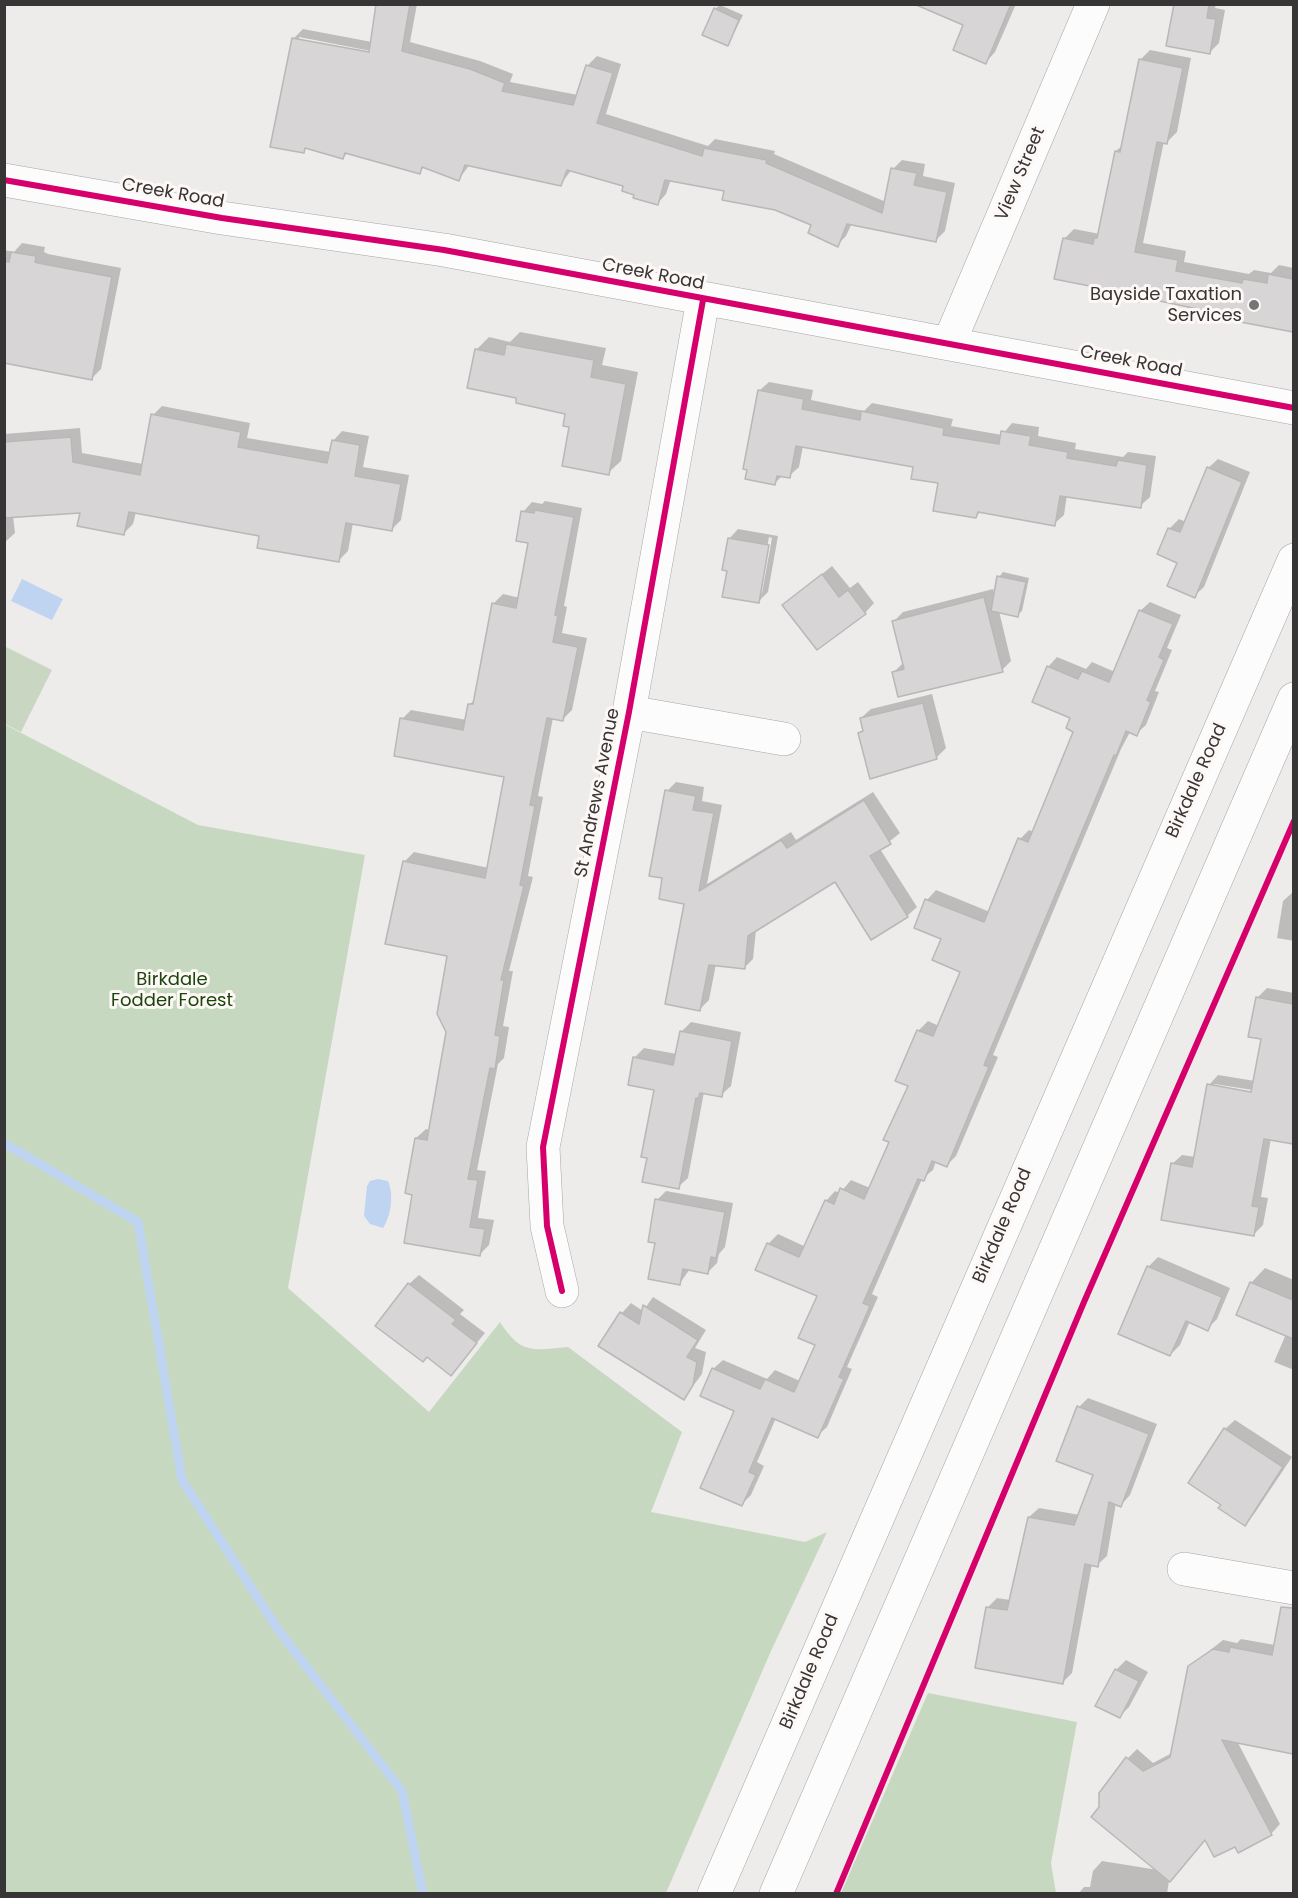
<!DOCTYPE html>
<style>
body{margin:0}
#map{position:relative;width:1298px;height:1898px;overflow:hidden;background:#eeecea;font-family:Poppins,sans-serif}
canvas{display:block}
.frame{position:absolute;inset:0;border:6px solid #373535;pointer-events:none}
</style>
<div id="map">
<canvas width="1298" height="1898"></canvas>
<div class="frame"></div>
</div>
<script>
const context = document.querySelector('canvas').getContext('2d');
context.lineJoin = 'round';
function paint(path, color) { context.fillStyle = color; context.fill(path, 'evenodd'); }
function trace(path, color, width, dash) { context.strokeStyle = color; context.lineWidth = width; context.lineCap = dash ? 'butt' : 'round'; context.setLineDash(dash || []); context.stroke(path); }
function label(font, color, halo, rows, align = 'center') {
  context.font = font + ' Poppins,sans-serif'; context.lineWidth = 6; context.setLineDash([]); context.textBaseline = 'middle'; context.strokeStyle = halo; context.fillStyle = color; for (const [text, x, y, turn = 0] of rows) {
    context.save(); context.translate(x, y); context.rotate((+turn || 0) * Math.PI / 180); context.textAlign = isNaN(turn) ? turn : align; if (halo) context.strokeText(text, 0, 0); context.fillText(text, 0, 0); context.restore();
  }
}
const green = new Path2D(`
 M4,646L52,670L21,732L5,724Z`);
const forest = new Path2D(`
 M4,724L198,825L365,855L288,1288L429,1412L500,1322C521,1355 533,1350 568,1347L682,1432L651,1512L805,1542L827,1532L771,1651L666,1893H5Z
 M928,1693L1077,1722L1051,1863L1056,1893H841Z`);
const water = new Path2D(`
 M22,579L63,599L52,620L11,601Z
 M378,1179L388,1181C394,1195 391,1216 383,1228L370,1224L364,1216L367,1186L370,1181Z`);
const shadow = new Path2D(`
 M378,4H417L410,42L480,61L513,74L510,82L578,95L588,65L597,56L621,64L606,114L708,146L715,139L775,151L774,154L886,202L893,169L902,160L925,164L923,176L955,183L945,231L936,240L852,223L846,236L837,245L813,225L725,190L671,179L666,194L657,204L635,194L625,185L572,169L561,184L470,164L459,179L425,166L419,172L348,152L343,158L308,147L303,151L294,38L303,29L372,42ZM299,37L376,52V55L299,40Z
 M918,4H1016L995,52L986,62L965,25Z
 M1176,4H1216L1215,8L1225,10L1219,43L1209,53Z
 M720,5L743,15L728,45L715,9Z
 M1150,50L1191,58L1177,132L1167,142L1164,141L1143,243L1186,251L1184,262L1249,274L1254,270L1271,273L1279,265L1294,268V331L1236,320L1237,315L1144,296L1140,301L1117,289L1064,239L1074,229L1100,234L1116,151L1123,145L1140,60Z
 M22,243L45,247L44,252L48,254L121,268L101,369L92,378L4,363V250L14,252Z
 M520,332L606,348L602,365L638,372L621,461L608,473L571,426L567,413L518,397L476,350L489,337L510,342Z
 M769,382L813,390L811,400L864,411L872,403L953,419L951,426L1002,435L1012,423L1039,427L1038,436L1076,443L1075,449L1123,457L1128,452L1156,456L1150,497L1140,506L1067,495L1064,515L1054,524L981,511L976,517L940,482L914,466L803,446L799,467L789,476L783,475L775,483L759,391Z
 M162,406L250,423L247,438L331,452L333,441L342,431L369,436L363,467L409,475L401,520L392,529L353,523L348,551L339,560L261,535L136,512L133,524L124,533L82,511L13,516L15,533L4,543V434L80,428L82,453L143,464L153,415Z
 M1218,459L1250,472L1204,587L1194,596L1179,562L1159,554L1170,528L1179,519L1186,522L1208,468Z
 M545,501L582,508L564,606L567,607L562,633L587,638L572,710L563,719L553,718L538,796L543,797L528,876L533,877L509,971H513L503,1026L509,1027L504,1058L498,1064L477,1170L486,1171L478,1218L494,1220L489,1245L480,1254L414,1193L416,1138L426,1129L430,1130L448,1032L449,955L404,862L414,852L489,868L506,776L402,719L411,710L467,720L470,704L475,699L493,604L503,594L520,598L530,542L523,512L532,502L542,504Z
 M738,529L778,536L768,592L758,602L729,570V539ZM769,537L772,538L762,593H759Z
 M832,566L850,588L858,582L874,603L865,613L784,605Z
 M1003,572L1029,578L1022,611L1017,615L999,611L1011,661L1002,670L894,672L904,662L894,621L903,612L993,589L995,595L999,577Z
 M1150,602L1181,615L1167,648L1172,650L1155,691L1159,692L1146,725L1136,734L1130,732L1121,749L993,1055L998,1057L956,1156L946,1166L936,1161L933,1170L922,1179L872,1294L878,1297L847,1367L852,1369L827,1427L817,1436L776,1418L757,1462L764,1466L751,1495L741,1505L736,1410L713,1369L723,1360L767,1379L775,1370L800,1381L816,1344L819,1295L757,1269L768,1244L778,1234L806,1247L826,1201L835,1191L840,1193L851,1180L870,1188L891,1141L910,1086L897,1080L919,1030L928,1021L939,1026L962,971L943,938L916,927L927,900L936,890L990,912L1020,839L1029,830L1034,832L1075,731L1072,717L1048,667L1057,657L1086,669L1092,662L1115,672L1140,611Z
 M932,694L946,748L936,758L860,733L864,729L861,718L871,709Z
 M676,782L704,787L702,801L722,805L707,884L791,832L796,840L873,792L900,833L880,849L917,907L907,916L871,938L835,880L756,930L753,959L744,968L716,964L709,1000L700,1009L686,903L664,877L667,791Z
 M1293,892H1294V941L1277,938L1283,901Z
 M1267,988L1294,993V1142L1271,1138L1261,1197L1268,1198L1263,1225L1254,1234L1172,1164L1182,1155L1196,1157L1209,1085L1218,1075L1255,1081L1263,1038L1257,998ZM1214,1084L1259,1091L1258,1094L1214,1087Z
 M691,1022L741,1032L731,1086L721,1095L704,1092L688,1178L678,1187L648,1157L655,1089L634,1058L644,1048L677,1054L681,1032Z
 M666,1191L733,1203L725,1247L719,1254L717,1263L708,1272L690,1269L680,1283L656,1242L657,1200Z
 M1158,1257L1230,1288L1217,1319L1207,1329L1190,1321L1180,1345L1170,1355L1148,1267Z
 M1265,1268L1294,1280V1370L1274,1362L1286,1334L1251,1283Z
 M419,1275L464,1310L460,1314L485,1333L451,1374L409,1284Z
 M653,1297L706,1330L695,1348L706,1352L702,1374L684,1398L601,1346L622,1313L631,1303L643,1311Z
 M1088,1398L1157,1424L1130,1495L1121,1505L1116,1503L1107,1556L1097,1565L1092,1564L1072,1673L1062,1683L988,1607L997,1598L1010,1600L1029,1517L1039,1508L1080,1515L1095,1474L1079,1407Z
 M1235,1420L1292,1457L1254,1514L1244,1524L1225,1429Z
 M1285,1636L1294,1637V1752L1237,1741L1280,1824L1271,1834L1235,1845L1206,1839L1169,1881L1167,1894H1078L1084,1887H1090L1093,1871L1102,1861L1158,1870L1101,1808L1128,1758L1137,1749L1153,1763L1172,1753L1189,1667L1223,1640L1237,1643L1241,1639L1275,1645Z
 M1126,1660L1148,1672L1129,1707L1120,1716L1116,1670Z`);
const stream = new Path2D(`
 M4,1143L138,1222L182,1480L279,1631L402,1791L423,1894`);
const building = new Path2D(`
 M376,4H410L402,51L470,69L505,83L502,91L573,105L586,65L613,73L597,123L702,156L704,148L767,160L766,163L882,213L891,168L917,173L914,185L947,192L936,242L847,224L838,247L808,233L811,225L775,210L722,200L724,191L665,180L658,205L633,198L634,195L622,191L623,186L567,170L561,186L465,165L459,181L422,167L420,174L345,153L343,159L305,148L304,153L270,147L292,38L369,52Z
 M914,4H1011L986,64L953,50L963,25Z
 M1174,4H1209L1207,18L1216,19L1210,54L1166,46Z
 M714,8L739,20L728,46L702,35Z
 M1139,59L1183,68L1167,144L1157,142L1135,252L1178,260L1176,271L1242,283L1243,279L1267,283L1268,274L1293,279V332L1235,321V317L1141,297L1140,302L1113,297L1115,291L1054,279L1063,238L1093,244L1094,238H1097L1115,151L1120,152Z
 M11,252L36,256L35,262L38,263L112,277L92,380L4,363V261L9,262Z
 M506,344L594,360L591,377L626,384L609,475L562,466L569,427L563,426L565,414L516,403V398L467,388L475,349L504,355Z
 M758,390L804,399L802,409L860,420L861,411L944,428L943,435L999,444L1001,431L1031,436L1029,445L1068,452L1067,458L1116,466L1118,460L1147,465L1141,508L1060,496L1055,526L978,512L976,518L933,511L938,483L911,479L913,467L796,446L790,478L777,476L775,485L745,479L747,470L743,469Z
 M151,414L241,432L238,447L327,463L332,440L360,445L355,476L401,484L392,531L346,523L339,562L257,548L259,536L129,512L124,535L77,526L80,513L4,518V442L71,437L73,462L140,475Z
 M1207,467L1242,482L1195,598L1167,586L1177,563L1157,554L1168,528L1180,532Z
 M535,510L574,517L555,615L558,616L553,642L578,647L563,721L547,718L530,805L535,806L520,885L524,886L501,980H504L495,1035L500,1036L495,1069L490,1068L468,1179L478,1180L470,1227L485,1229L480,1256L404,1243L412,1195L405,1193L415,1138L427,1140L446,1032L437,1014L447,956L385,944L403,861L485,878L504,777L394,756L400,718L463,730L468,704H473L492,603L516,608L528,543L516,541L521,511L534,513Z
 M728,538L769,545L759,603L722,597L727,571L722,570Z
 M822,574L839,597L848,590L866,614L817,650L782,605Z
 M997,576L1026,582L1018,617L991,611Z
 M984,597L1003,672L898,697L892,672L904,669L892,621Z
 M1139,610L1173,624L1159,657L1164,660L1147,700L1151,702L1137,736L1126,731L1116,756L1114,755L984,1065L989,1067L947,1167L932,1161L924,1181L918,1179L863,1303L870,1306L839,1377L844,1379L818,1438L772,1418L749,1472L756,1475L742,1506L700,1488L734,1411L700,1396L712,1368L760,1389L765,1379L794,1392L815,1345L798,1338L817,1296L755,1270L767,1243L799,1257L825,1200L834,1204L840,1188L864,1199L889,1142L883,1140L908,1086L895,1081L917,1030L933,1036L960,972L932,960L941,939L914,928L925,899L984,922L1018,838L1028,842L1073,732L1066,728L1070,718L1032,702L1047,666L1078,679L1082,671L1109,682Z
 M923,703L937,759L870,779L858,733L863,731L860,718Z
 M665,790L696,796L693,810L714,813L699,891L781,840L787,848L864,800L891,844L870,856L908,917L871,940L835,882L748,936L745,969L709,965L700,1011L665,1004L684,904L659,899L662,878L649,876Z
 M1256,997L1293,1004V1144L1264,1139L1252,1206L1259,1207L1254,1236L1161,1220L1171,1163L1192,1167L1207,1084L1251,1092L1261,1039L1248,1037Z
 M680,1031L732,1041L722,1097L700,1093L698,1099L696,1098L679,1189L642,1182L647,1158L641,1157L654,1090L628,1085L633,1057L673,1065Z
 M655,1199L725,1212L716,1258L711,1257L708,1274L683,1269L680,1285L648,1279L655,1243L648,1242Z
 M1147,1266L1222,1297L1208,1331L1186,1321L1170,1356L1118,1334Z
 M1250,1282L1293,1300V1339L1236,1315Z
 M408,1283L456,1320L452,1324L477,1343L451,1376L427,1357L423,1362L375,1326Z
 M643,1305L698,1340L687,1357L697,1362L693,1385L684,1400L598,1346L620,1312L639,1324Z
 M1077,1406L1149,1434L1121,1507L1109,1502L1098,1567L1085,1564L1063,1684L975,1668L986,1607L1007,1610L1028,1517L1074,1525L1093,1475L1056,1461Z
 M1224,1428L1283,1467L1245,1526L1218,1508L1221,1505L1188,1483Z
 M1281,1607L1293,1608V1754L1222,1740L1272,1835L1238,1853L1235,1847L1214,1857L1205,1840L1170,1882L1091,1817L1099,1807V1793L1126,1757L1143,1771L1170,1757L1188,1666L1213,1649L1229,1652L1230,1647L1272,1655Z
 M1115,1669L1139,1681L1120,1718L1095,1706Z`);
const minor = new Path2D(`
 M4,180L222,218L444,250L1294,408
 M949,343L1093,4
 M629,712L784,739
 M562,1291L547,1226L543,1147L629,712L703,300
 M1184,1569L1294,1588`);
const major = new Path2D(`
 M714,1894L1294,560
 M776,1894L1294,699`);
const cycleway = new Path2D(`
 M4,180L222,218L444,250L1294,408
 M562,1291L547,1226L543,1147L629,712L703,300
 M836,1894L1084,1302L1294,821`);
const markers = [
 [1254,305,6,"#777574"]
];
const streetNames = [
 ["View Street",1021,174,-67],
 ["Creek Road",173,194,10],
 ["Creek Road",653,275,11],
 ["Creek Road",1131,362,11],
 ["Birkdale Road",1197,781,-66],
 ["St Andrews Avenue",598,793,-79],
 ["Birkdale Road",1003,1226,-67],
 ["Birkdale Road",810,1672,-67]
];
const poiNames = [
 ["Bayside Taxation",1242,295],
 ["Services",1242,316]
];
const parkNames = [
 ["Birkdale",172,980],
 ["Fodder Forest",172,1001]
];
paint(green, '#c9d7c2');
paint(forest, '#c7d8c0');
paint(water, '#bed4f0');
paint(shadow, '#0003');
trace(stream, '#bed4f0', 9);
paint(building, '#d7d5d5');
trace(building, '#b9b7b7', 1.5);
trace(minor, '#a6a5a4', 34);
trace(major, '#a6a5a4', 34);
trace(minor, '#fcfcfc', 33);
trace(major, '#fcfcfc', 33);
trace(cycleway, '#d6006c', 6);
for (const [x, y, r, color] of markers) { const dot = new Path2D(); dot.arc(x, y, r, 0, 2 * Math.PI); context.fillStyle = color; context.fill(dot); trace(dot, '#fdf8f6', 2); }
label('18px', '#373535', '#fdf8f6', streetNames);
label('18px', '#373535', '#fdf8f6', poiNames, 'right');
label('18px', '#1b450b', '#fdf8f6', parkNames);
</script>
